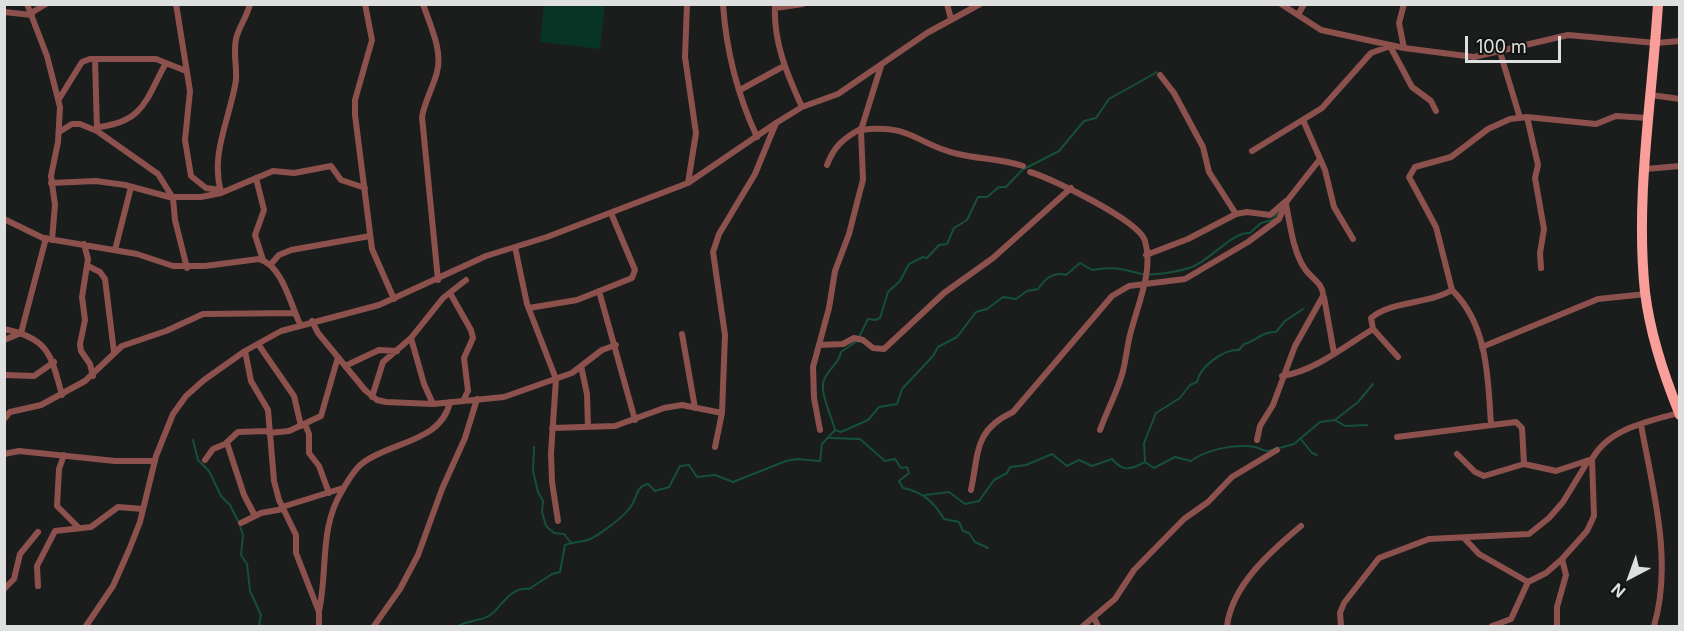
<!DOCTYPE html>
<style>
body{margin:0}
#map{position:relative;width:1684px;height:631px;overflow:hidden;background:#1a1d1b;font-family:Inter,sans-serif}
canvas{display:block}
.frame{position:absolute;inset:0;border:6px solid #dee0df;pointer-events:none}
.north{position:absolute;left:1600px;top:547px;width:60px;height:60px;-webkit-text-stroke:4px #111412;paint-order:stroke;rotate:221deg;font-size:16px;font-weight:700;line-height:24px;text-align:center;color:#dee0df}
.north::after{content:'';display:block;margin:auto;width:21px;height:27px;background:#dee0df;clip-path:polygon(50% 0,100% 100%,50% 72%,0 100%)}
.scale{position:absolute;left:1465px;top:36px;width:96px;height:27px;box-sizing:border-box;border:3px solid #dee0df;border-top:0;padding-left:8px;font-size:18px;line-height:21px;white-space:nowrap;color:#dee0df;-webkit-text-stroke:4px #111412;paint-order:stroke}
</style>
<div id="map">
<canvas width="1684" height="631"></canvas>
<div class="frame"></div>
<div class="north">N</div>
<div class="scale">100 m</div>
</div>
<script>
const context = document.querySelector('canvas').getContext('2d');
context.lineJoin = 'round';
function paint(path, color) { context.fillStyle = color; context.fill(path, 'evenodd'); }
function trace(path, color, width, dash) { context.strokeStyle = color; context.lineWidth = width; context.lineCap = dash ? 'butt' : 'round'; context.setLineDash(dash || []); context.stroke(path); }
const green = new Path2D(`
 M544,5H605L600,49L540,42Z`);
const stream = new Path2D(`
 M1335,420L1345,426L1367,425
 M835,430L841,432L868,420L879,407L897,404L902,389L933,356L938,347L957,337L976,312L987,309L1003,297L1016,299L1027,291L1038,289C1045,279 1053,271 1066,275L1080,263L1092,270C1112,266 1122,269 1142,274C1154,276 1181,271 1192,267C1211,260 1231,232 1250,233L1261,223L1272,220L1278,212
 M830,438L860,439L885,461L895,459L901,468L907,467L909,473L899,481L903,488C923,492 934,502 944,519L959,522L963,531L969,533L975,542L988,548
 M1300,438L1312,453L1317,455
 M193,440L198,460L209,471L221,496L230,505L239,523L243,535L241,555L247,564L250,591L261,615L259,626
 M534,447L533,471L538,492L543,501L542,512L546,526L554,533L564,534L571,543
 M1145,462L1154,468L1175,457L1191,461C1207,449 1235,444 1255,447C1260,448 1262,451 1268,451L1294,444L1320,422L1335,420L1358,402L1373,384
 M1145,462L1144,443L1156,413L1180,398L1190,385L1197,382C1200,366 1224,349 1239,350L1244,344C1256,341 1263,331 1276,332L1285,321L1303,309
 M925,495L949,492L965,504L979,501L994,480L1007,473L1010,467L1026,465L1052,454L1067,466L1079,460L1092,466L1112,459C1123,472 1130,470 1145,462
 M458,626C470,619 484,622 494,612C504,602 513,586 529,589L552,574L560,572L565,545C573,542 580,542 588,540C598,536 622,518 629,509C637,501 635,486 648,484L655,491L669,487L680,466L689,465L697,477L715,475L733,482L786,461L797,459L820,461L822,444L835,430C832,417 819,392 824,380C828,369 839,364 841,352L857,341L868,319L875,320L880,318L888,292L900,281L909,264L923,257L927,258L939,245L947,244L954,228L967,220L978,197H987L999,187H1006L1022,170L1059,151L1084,121L1096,118L1109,99L1157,72`);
const minor = new Path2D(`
 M27,4L47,56L60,107L58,142L51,176L55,205L52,240
 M176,4L190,91L185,140L191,176L206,188L220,190
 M365,4L372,40L355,100V115L372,249L394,299
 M423,4C430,25 443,51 437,72C433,88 425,100 422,117L438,280
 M687,4L685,57L696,133L688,183
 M723,4C726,49 738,96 757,137
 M775,4C773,42 787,74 802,107
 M947,4L951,19
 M1281,4L1321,30L1404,48L1474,57L1568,35L1656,43L1680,41
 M775,8L803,4
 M4,12L32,15
 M31,13L46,4
 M1298,15L1304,4
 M1404,48L1399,23L1404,4
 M1500,52L1520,118
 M95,59L97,130
 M1160,75L1174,93L1203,147L1209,172L1236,214
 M740,90L784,66
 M1651,95L1680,99
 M59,99L82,62L90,59H156L186,71
 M1527,117L1538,165L1535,178L1544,229L1540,253L1541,268
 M1303,120L1325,170L1334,207L1353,239
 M98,127C145,122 146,98 166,63
 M861,130C911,123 917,145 958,154C979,159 1002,159 1023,166
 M59,132L72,124H80L97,131L158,174L173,198L175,220L187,268
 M1252,151L1322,108L1371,53L1390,46L1412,87L1431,101L1436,111
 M827,165C834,146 844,138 862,128
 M1646,169L1680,166
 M1030,172C1051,178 1140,221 1145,241C1154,271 1137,306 1130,335C1127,347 1126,359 1123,371C1118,391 1107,410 1100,430
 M256,178L264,210L255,235L263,260
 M51,183L96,181L125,185L173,198
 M221,192C210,153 230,119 236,80C237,66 233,53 236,39C239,26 247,17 250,4
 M173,197H201L221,193L273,171L294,173L331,166L341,180L365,188
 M4,219L43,238L137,254L173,266H205L259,259C282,265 290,303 300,324
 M84,244L88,259L82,297L85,320L80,344L81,351L90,364L93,376
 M515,247L527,304L556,379L551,453L552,482L558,521
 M115,250L131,187
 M1146,255L1188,239L1236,214L1247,212L1270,215L1286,201
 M271,264L279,255L291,250L370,236
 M88,266L100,272L105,279L114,352
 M1452,290C1488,325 1488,378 1491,425
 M599,291L635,420
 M450,293L471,330L473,338L464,358L468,391L463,401
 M1324,297L1334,353
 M529,308L577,300L632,278L635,270L611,213
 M312,321L318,333L365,390L377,400L386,402L433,404L504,397L572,373L602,350L616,345
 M4,329C49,338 51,355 62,395
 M682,334L695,408
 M411,338L424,384L433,404
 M4,340L21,333L46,238
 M258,344L294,396L301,426
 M819,345L843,344L854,338L863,340L873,348L884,349L944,293L993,258L1071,188
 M1482,347L1598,299L1646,294
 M245,351L251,381L268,410L274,481L279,500L296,535V553L319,612V626
 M1398,357L1373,329L1371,318C1393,300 1427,305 1452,290L1436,227L1409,177L1415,167L1451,157L1488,129L1510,119L1527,117L1596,124L1616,116L1648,118
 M345,366L379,350L397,351
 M581,366L587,394L588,427
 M4,375L34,376L54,362
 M1282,376C1315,371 1345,346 1373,329
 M372,397L383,362L411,338L443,298L466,280
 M4,419L10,412L41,405L85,381L122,346L166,331L203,314L295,313
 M305,424L309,434V453L319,466L329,493
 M1641,425C1653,490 1673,562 1654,626
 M552,428L615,426L664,408L682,405L722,413
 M820,430L814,398L813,367L829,308L835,271L849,234L859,195L863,180L861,130L881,66
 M269,433L289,431L321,416L338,357
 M1397,437L1516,422L1522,428L1524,464
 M1257,440L1260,426L1273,405L1295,346L1323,296C1324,284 1311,278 1305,269C1293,252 1290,224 1286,204
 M227,443L244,495L255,516
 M715,447L722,413L725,335L713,252L719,234L755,174L776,123
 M4,454L19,451L115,461H155
 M1457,454L1475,472L1484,476L1524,464L1556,471L1589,460
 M64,455L59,469L57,506L79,528
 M205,460L213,449L225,444L238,432L268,431
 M971,490C979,452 974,430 1013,412L1112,296L1129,286L1185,279L1248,242L1279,219L1287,201L1320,159
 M282,507L343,488
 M241,523L261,513L283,509
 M1464,538L1479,554L1528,582
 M38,586L37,566L55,531L91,527L118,507L143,509
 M4,589L14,579L20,554L38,532
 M319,611C328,571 319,528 342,491C347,482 355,468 364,462C393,441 441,442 450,402
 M1094,618L1098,626
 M86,626L113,586L129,550L140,522L156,456L173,414L186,396L204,380L245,351L281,331L379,305L486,256L547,237L688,183L776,123L802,107L838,94L927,33L980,4
 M374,626L400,589L418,555L442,489L465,438L477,399
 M1083,626L1115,599L1134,570L1184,519L1208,502L1232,477L1277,450
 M1227,626C1232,585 1271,551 1301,526
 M1341,626L1340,613L1344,603L1379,558L1429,539L1529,534L1549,518L1563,502L1588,461
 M1492,626L1511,619L1528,582L1546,573L1562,559L1587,531L1594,516L1592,459C1609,428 1648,422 1678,413
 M1557,626V607L1566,575L1562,559`);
const trunk = new Path2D(`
 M1658,4C1652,100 1635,197 1645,292C1650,334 1664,376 1680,415`);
paint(green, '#083425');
trace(stream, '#15503b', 2);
trace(minor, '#8c514d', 6);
trace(trunk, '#fa9e99', 10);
</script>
